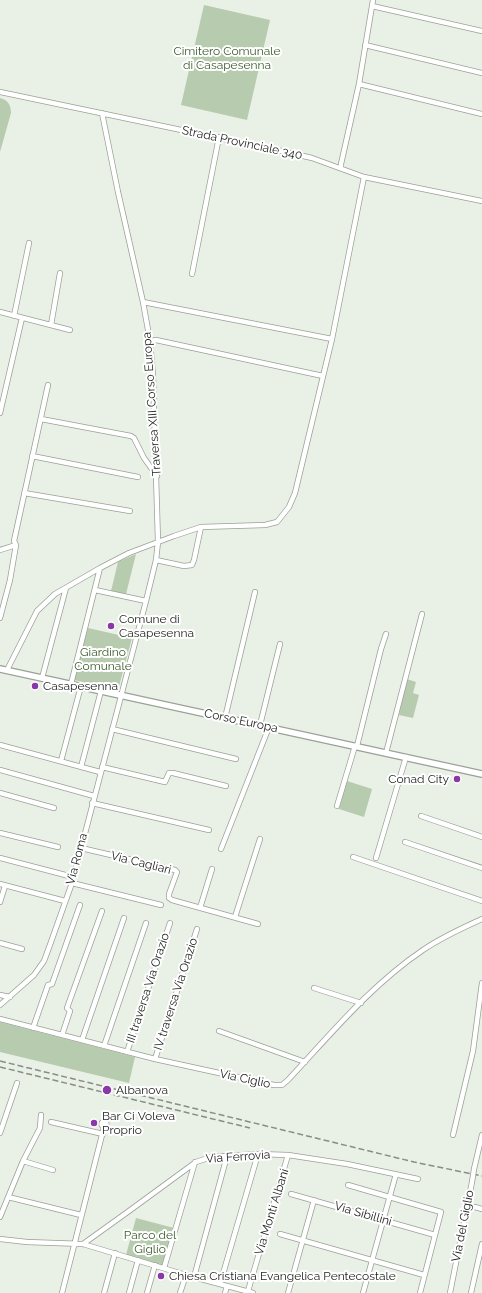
<!DOCTYPE html>
<style>
body{margin:0}
canvas{display:block;background:#e9f0e6}
</style>
<canvas width="482" height="1293"></canvas>
<script>
const context = document.querySelector('canvas').getContext('2d');
context.lineJoin = 'round';
function paint(path, color) { context.fillStyle = color; context.fill(path, 'evenodd'); }
function trace(path, color, width, dash) { context.strokeStyle = color; context.lineWidth = width; context.lineCap = dash ? 'butt' : 'round'; context.setLineDash(dash || []); context.stroke(path); }
function label(font, color, halo, rows, align = 'center') {
  context.font = font + ' Raleway,sans-serif'; context.lineWidth = 4; context.setLineDash([]); context.textBaseline = 'middle'; context.strokeStyle = halo; context.fillStyle = color; for (const [text, x, y, turn = 0] of rows) {
    context.save(); context.translate(x, y); context.rotate((+turn || 0) * Math.PI / 180); context.textAlign = isNaN(turn) ? turn : align; if (halo) context.strokeText(text, 0, 0); context.fillText(text, 0, 0); context.restore();
  }
}
const green = new Path2D(`
 M204,5L270,20L247,120L181,105Z
 M0,98C8,100 11,105 11,113L0,152Z
 M136,554L126,594L111,591L118,562Z
 M88,628L132,638L118,690L74,680Z
 M407,679L416,682L413,693L419,695L413,718L399,715Z
 M347,781L372,789L364,817L339,809Z
 M0,1022L135,1057L129,1083L0,1052Z
 M136,1218L174,1228L163,1266L126,1255Z`);
const minor = new Path2D(`
 M372,6L482,31
 M365,45L482,73
 M359,84L482,114
 M0,92L286,152L312,158L364,177L482,201
 M341,168V164L359,84L373,0
 M192,274L219,137
 M143,302L332,339
 M0,312L70,330
 M14,316L29,243
 M51,325L60,273
 M150,341L156,340L323,376
 M0,413L22,318
 M41,419L131,436L134,438L144,458L157,476
 M32,456L138,477
 M24,493L130,511
 M0,550L16,545
 M156,560L184,566L192,565L194,560L201,527
 M95,590L146,601
 M0,618L10,580L16,545L14,541L48,385
 M7,670L37,611L55,594L100,568L129,553L174,536L201,527L265,525L277,522L289,507L295,493L332,339L364,177
 M42,678L66,588
 M71,684L100,568
 M225,718L255,592
 M260,725L280,644
 M112,729L236,759
 M0,745L100,772
 M357,746L381,649L386,634
 M386,753L422,614
 M61,761L81,686
 M81,767L101,691
 M102,767L165,782L169,773H173L226,786
 M0,770L94,796
 M0,793L54,808
 M92,803L209,830
 M337,806L355,746
 M421,816L482,837
 M0,833L58,847
 M405,842L482,868
 M81,848L175,870L177,872L169,894V898L172,900L258,924
 M221,849L269,727
 M353,857L482,901
 M0,858L73,877
 M376,858L406,757
 M72,883L161,905
 M0,884L65,901
 M0,902L5,886
 M200,908L212,869
 M235,917L260,839
 M0,943L22,949
 M314,988L361,1003
 M0,995L10,997
 M0,1005L34,975L44,961L51,942L72,883L146,601L156,560L158,542L153,375L150,341L143,302L118,192L102,113
 M0,1019L155,1059L274,1085H282L288,1080C330,1035 371,985 423,950C442,937 462,928 482,919
 M33,1028L48,985L52,984L80,905
 M219,1031L305,1062
 M62,1035L70,1011L67,1008L102,911
 M82,1040L124,918
 M104,1046L146,923
 M127,1052L170,923
 M155,1059L197,929
 M101.5 1124a2.5 2.5 0 1 1 5 0a2.5 2.5 0 1 1-5 0Z
 M51,1122L103,1134
 M0,1133L17,1083
 M453,1135L473,1051L482,983
 M23,1161L53,1170
 M474,1169L482,1135
 M348,1185L441,1212L420,1293
 M291,1194L435,1235
 M8,1197L81,1215
 M475,1207L482,1209
 M0,1217L23,1161L40,1128L41,1115
 M280,1234L424,1275
 M0,1239L27,1242L83,1244L186,1275L253,1293
 M83,1244L129,1211L196,1162L211,1157L258,1154L288,1155L347,1164L418,1179
 M164,1268L195,1162
 M194,1277L227,1156
 M220,1284L258,1154
 M248,1291L288,1155
 M62,1293L104,1127
 M104,1293L115,1253
 M129,1293L138,1260
 M147,1293L155,1265
 M180,1293L186,1275
 M225,1293L227,1286
 M288,1293L314,1200
 M363,1293L396,1174
 M450,1293L472,1182
 M471,1293L482,1244`);
const tertiary = new Path2D(`
 M0,669L482,774`);
const rail = new Path2D(`
 M0,1061L414,1162L482,1176
 M0,1067L250,1128`);
const minorBridge = new Path2D(`
 M472,1182L474,1169`);
const markers = [
 [111,626,4,"#8a38a8"],
 [35,686,4,"#8a38a8"],
 [457,779,4,"#8a38a8"],
 [107,1090,5,"#8a38a8"],
 [94,1123,4,"#8a38a8"],
 [161,1276,4,"#8a38a8"]
];
const parkNames = [
 ["Cimitero Comunale",227,51],
 ["di Casapesenna",227,65],
 ["Giardino",103,652],
 ["Comunale",103,666],
 ["Parco del",150,1235],
 ["Giglio",150,1249]
];
const streetNames = [
 ["Strada Provinciale 340",242,143,12],
 ["Traversa XIII Corso Europa",152,404,-94],
 ["Corso Europa",241,721,12],
 ["Via Roma",77,859,-75],
 ["Via Cagliari",141,863,14],
 ["III traversa Via Orazio",148,988,-72],
 ["IV traversa Via Orazio",176,994,-72],
 ["Via Ciglio",245,1079,12],
 ["Via Ferrovia",238,1157,-4],
 ["Via Monti Albani",272,1212,-73],
 ["Via Sibillini",363,1214,16],
 ["Via del Giglio",463,1226,-79]
];
const poiNames = [
 ["Comune di",119,619],
 ["Casapesenna",119,633],
 ["Casapesenna",43,686],
 ["Conad City",449,779,"right"],
 ["Albanova",116,1090],
 ["Bar Ci Voleva",102,1116],
 ["Proprio",102,1130],
 ["Chiesa Cristiana Evangelica Pentecostale",169,1276]
];
paint(green, '#b7cbae');
trace(minor, '#9aa197', 6);
trace(tertiary, '#9aa197', 8);
trace(minor, '#fff', 4.5);
trace(tertiary, '#fff', 5.5);
trace(rail, '#888d86', 1.5, [6, 3]);
trace(minorBridge, '#9aa197', 6, []);
trace(minorBridge, '#fff', 4.5);
for (const [x, y, r, color] of markers) { const dot = new Path2D(); dot.arc(x, y, r, 0, 2 * Math.PI); context.fillStyle = color; context.fill(dot); trace(dot, '#fff', 1.5); }
label('12px', '#3a5a2a', '#fff', parkNames);
label('12px', '#222521', '#fff', streetNames);
label('12px', '#222521', '#fff', poiNames, 'left');
</script>
